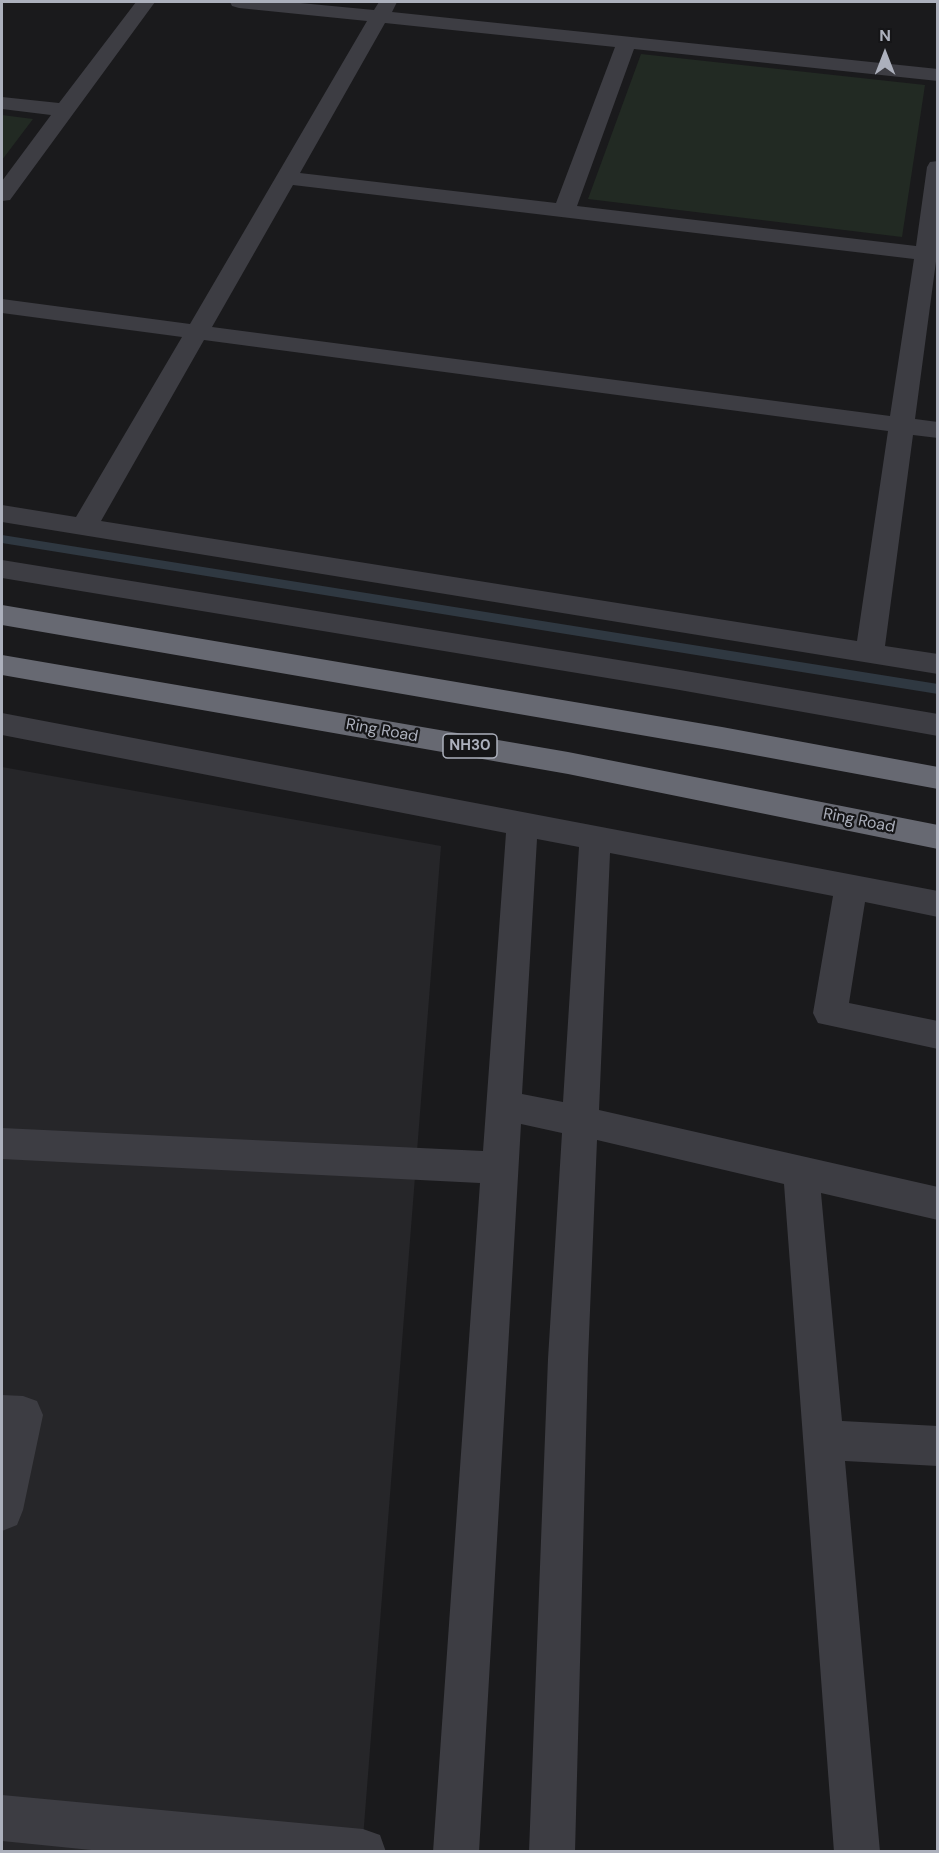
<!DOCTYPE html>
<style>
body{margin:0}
#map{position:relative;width:939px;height:1853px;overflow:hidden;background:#1a1a1c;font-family:"DM Sans",sans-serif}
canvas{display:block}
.frame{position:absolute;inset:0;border:3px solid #acb0bc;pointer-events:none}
.north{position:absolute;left:855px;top:24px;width:60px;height:60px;-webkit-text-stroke:4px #151517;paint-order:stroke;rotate:0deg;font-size:16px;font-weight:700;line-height:24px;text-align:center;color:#acb0bc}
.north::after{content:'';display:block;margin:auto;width:21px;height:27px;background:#acb0bc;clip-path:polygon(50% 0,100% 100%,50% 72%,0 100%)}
</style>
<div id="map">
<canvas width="939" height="1853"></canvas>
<div class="frame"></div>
<div class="north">N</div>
</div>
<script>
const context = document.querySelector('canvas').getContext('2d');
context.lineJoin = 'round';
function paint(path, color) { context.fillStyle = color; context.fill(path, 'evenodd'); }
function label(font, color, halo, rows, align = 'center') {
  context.font = font + ' "DM Sans",sans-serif'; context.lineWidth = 4.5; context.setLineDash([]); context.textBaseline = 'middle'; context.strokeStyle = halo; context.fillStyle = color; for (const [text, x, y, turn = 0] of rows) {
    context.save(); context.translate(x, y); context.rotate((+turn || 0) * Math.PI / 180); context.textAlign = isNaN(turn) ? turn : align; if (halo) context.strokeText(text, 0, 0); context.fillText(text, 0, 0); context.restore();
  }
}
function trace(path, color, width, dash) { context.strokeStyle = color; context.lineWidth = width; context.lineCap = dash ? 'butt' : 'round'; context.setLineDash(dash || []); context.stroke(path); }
const built = new Path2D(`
 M2,767L441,846L362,1851H2Z`);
const green = new Path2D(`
 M641,54L925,85L902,237L588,199Z
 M2,115L33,119L2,160Z`);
const stream = new Path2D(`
 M2,535L938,684V694L2,543Z`);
const minor = new Path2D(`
 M136,2H155L10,200L2,201V181L51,115L2,109V97L59,103Z
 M230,2H290L374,10L379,2H397L392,12L938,69V81L634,49L577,206L916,246L927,167L930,162L938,161L937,254L915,419L938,422V438L913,435L885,646L938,654V674L2,522V505L76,517L182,337L2,313V299L190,324L367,21L239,8L232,6ZM385,23L615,47L556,203L300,173ZM293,185L914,259L890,416L212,327ZM204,340L888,431L857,641L101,521Z
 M2,560L674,669L938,714V736L674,689L2,578Z
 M2,713L938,891V917L865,902L849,1003L938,1021V1049L818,1023L813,1013L833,896L610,853L599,1110L938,1187V1220L821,1193L842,1421L938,1426V1466L845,1461L880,1852H834L784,1184L597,1140L588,1359L575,1852H529L548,1359L562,1133L521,1124L479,1852H433L480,1183L2,1159V1128L483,1151L506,833L2,735ZM537,839L579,847L563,1102L522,1094Z
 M2,1395L23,1396L37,1401L43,1415L23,1510L17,1525L2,1531Z
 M2,1795L363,1829L380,1835L386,1852H111L2,1841Z`);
const highway = new Path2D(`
 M2,605L722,727L938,767V789L722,749L2,625Z
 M2,655L568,752L938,825V849L568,774L2,675Z`);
const shields = [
 [470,746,54]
];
const shieldNames = [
 ["NH30",470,746]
];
const streetNames = [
 ["Ring Road",382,731,10],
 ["Ring Road",859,821,11]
];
paint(built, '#262629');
paint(green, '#222a23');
paint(stream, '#2f3841');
paint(minor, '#3d3d43');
paint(highway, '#676972');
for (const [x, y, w] of shields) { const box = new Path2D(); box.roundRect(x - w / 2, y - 12, w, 24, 4.5); context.fillStyle = '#151517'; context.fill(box); trace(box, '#acb0bc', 1.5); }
label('bold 15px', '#acb0bc', null, shieldNames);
label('16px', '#acb0bc', '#151517', streetNames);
</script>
